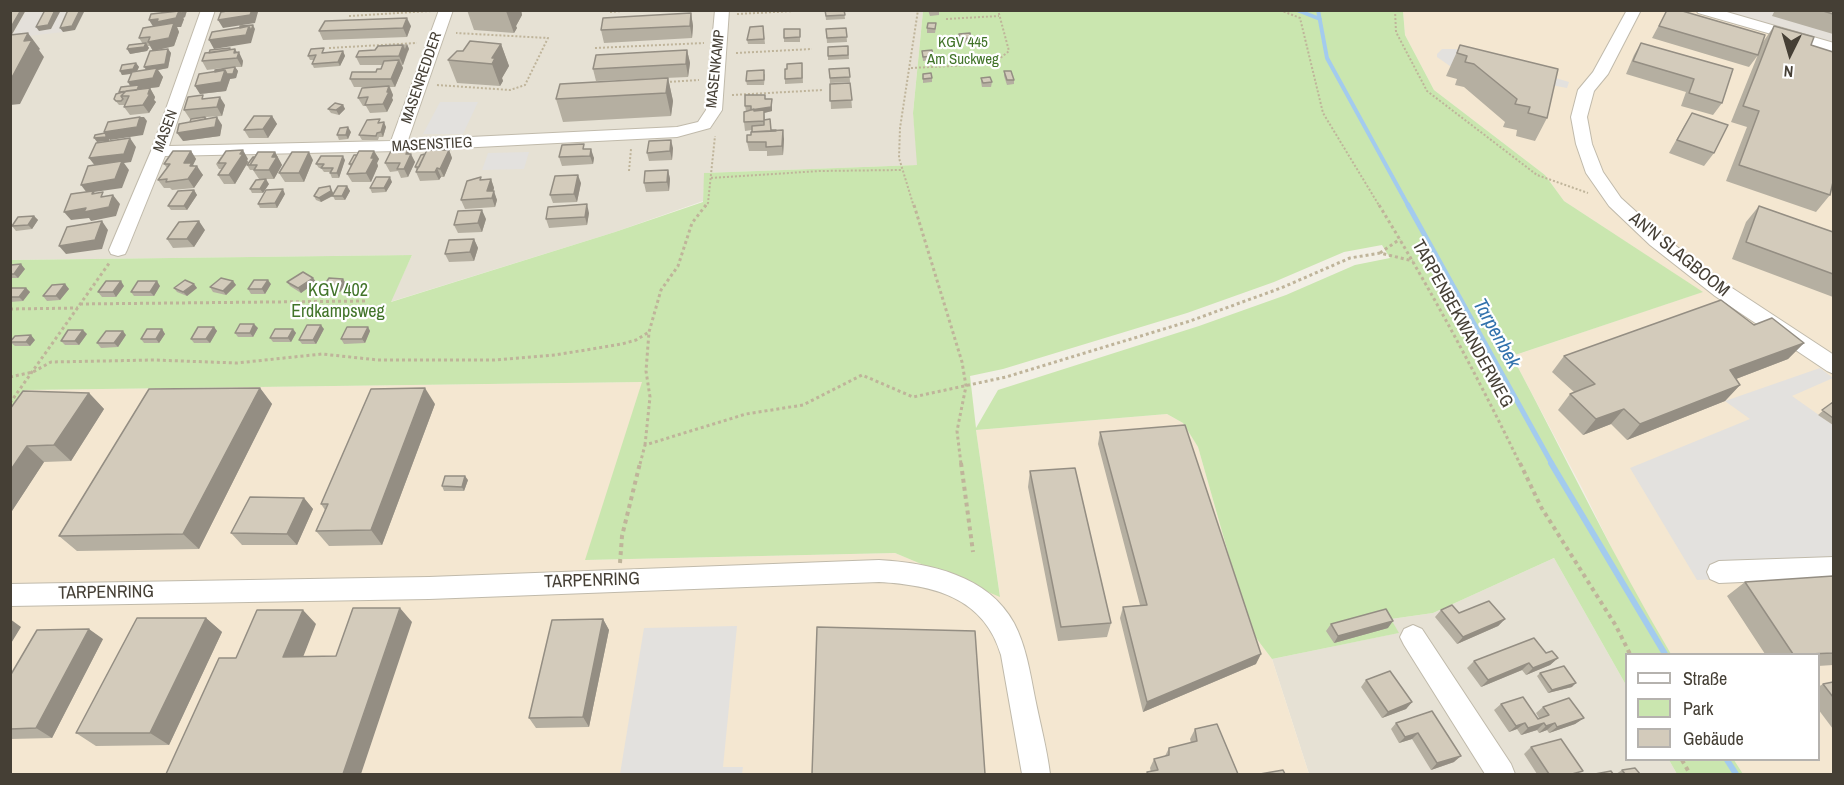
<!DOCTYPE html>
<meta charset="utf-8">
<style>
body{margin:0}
#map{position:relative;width:1844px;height:785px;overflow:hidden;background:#f2efe5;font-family:"Archivo Narrow",sans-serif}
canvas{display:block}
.frame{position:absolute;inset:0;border:12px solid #453f35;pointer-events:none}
.legend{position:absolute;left:1625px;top:653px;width:195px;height:108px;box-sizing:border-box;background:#fff;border:2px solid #b5b2ae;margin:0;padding:8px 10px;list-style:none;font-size:18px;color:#453f35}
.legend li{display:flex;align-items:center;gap:12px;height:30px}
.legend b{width:30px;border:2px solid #b5b2ae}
.north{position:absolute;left:1760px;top:24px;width:60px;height:60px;-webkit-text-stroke:4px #fff;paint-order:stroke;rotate:185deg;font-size:16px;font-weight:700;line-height:24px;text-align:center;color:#453f35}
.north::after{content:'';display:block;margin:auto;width:21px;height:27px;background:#453f35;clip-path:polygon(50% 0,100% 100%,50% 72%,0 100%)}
</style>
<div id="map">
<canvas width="1844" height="785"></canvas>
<div class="frame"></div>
<ul class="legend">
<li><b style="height:8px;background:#fff"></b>Straße</li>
<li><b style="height:16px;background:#cae6af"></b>Park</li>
<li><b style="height:16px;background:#d3cbbb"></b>Gebäude</li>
</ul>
<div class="north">N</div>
</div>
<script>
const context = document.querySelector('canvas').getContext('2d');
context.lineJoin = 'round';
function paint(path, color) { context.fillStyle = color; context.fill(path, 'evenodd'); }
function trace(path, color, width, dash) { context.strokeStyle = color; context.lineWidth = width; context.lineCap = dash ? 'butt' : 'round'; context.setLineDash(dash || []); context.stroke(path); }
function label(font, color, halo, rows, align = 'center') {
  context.font = font + ' "Archivo Narrow",sans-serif'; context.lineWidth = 4.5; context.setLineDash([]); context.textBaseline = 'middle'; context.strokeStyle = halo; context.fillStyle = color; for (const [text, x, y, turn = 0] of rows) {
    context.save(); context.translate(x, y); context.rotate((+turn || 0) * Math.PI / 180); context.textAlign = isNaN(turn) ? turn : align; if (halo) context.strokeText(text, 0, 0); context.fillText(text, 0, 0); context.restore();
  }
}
const residential = new Path2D(`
 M10,11H923L913,113L918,165L705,173L703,201L615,232L390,302L412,255L11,260Z
 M1554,558L1626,685V760H1669L1677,774H1309L1272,659L1398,633L1391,619L1433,613Z`);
const commercial = new Path2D(`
 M1403,11H1833V774H1743L1734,760H1818V654H1671L1633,591L1582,488L1512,356L1702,292L1564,201L1545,175L1434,90L1405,35Z
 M643,382L586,560L895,553L1000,596L976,430L1167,414L1183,423L1198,447L1250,630L1272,659L1309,774H11L10,410L25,390Z`);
const industrial = new Path2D(`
 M26,11H73L63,32L11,38Z
 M1717,11H1833V44Z`);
const green = new Path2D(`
 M923,11H1403L1405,35L1434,90L1545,175L1564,201L1703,292L1512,356C1565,456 1614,558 1671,654H1626V685L1554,558L1433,613L1391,619L1399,633L1272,659L1250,630L1198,447L1183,423L1167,414L976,430L1000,597L895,553L585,560L642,382L25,390L10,410L11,260L412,255L391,302L615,232L703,202L704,173L917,165L913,113ZM1382,245L1390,258L1355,265L1286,295L1199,326L998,390L976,428L970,376L1003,369L1187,313L1274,282L1344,252Z
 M1669,760H1734L1743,774H1677Z`);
const parking = new Path2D(`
 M1442,49H1455L1540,70L1539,73L1569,82L1567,88L1450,66L1437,57V54Z
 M440,102H478L463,134H423Z
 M529,152L524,169L482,170L488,153Z
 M1820,368L1833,378L1792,396L1833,425V574L1697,580L1630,468L1750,419L1725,401Z
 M737,626L723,767H743L742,774H620L644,628Z`);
const streamFar2 = new Path2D(`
 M1297,10L1320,19
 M1318,10L1327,58L1409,207`);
const streamFar1 = new Path2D(`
 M1408,205L1552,464`);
const stream = new Path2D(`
 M1551,463L1665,654
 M1727,760L1736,774`);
const pathFar2 = new Path2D(`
 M1280,10L1300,18L1323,113L1380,207
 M1395,10L1396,32L1427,91L1537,175L1588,193
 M610,12L635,10
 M737,14L813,10
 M349,16L431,11
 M946,19L999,16
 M329,48L417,43
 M595,48L704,43
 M736,53L812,49
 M911,68L993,64L1009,51L998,10
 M666,82L699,80
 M437,85L510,90L525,85L548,38L456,33
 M732,95L823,90
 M629,171L631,149
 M711,178L820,171L901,170
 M705,207L708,203L715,136
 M914,207L899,158L900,128L918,10`);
const pathFar1 = new Path2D(`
 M914,205L962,362L966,386L957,431L961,464
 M1379,205C1431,290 1477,375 1520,464
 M1380,253L1400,239
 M80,304L365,301
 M10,309L78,308
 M10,377L33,372L51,362L154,360L237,363L322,354L378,360H494L555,355L622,344L636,340L649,332
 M10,403L110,262
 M645,445L650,397L646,371L649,332L661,290L678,266L692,223L706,205
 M640,464L645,445L746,414L803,405L862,375L913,397L1006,377L1190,321L1281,288L1350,258L1380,253L1413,261`);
const path = new Path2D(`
 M961,463L973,552
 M1520,463L1541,507L1616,626L1630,654
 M620,563L622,536L640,463
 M1682,760L1690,774`);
const minor = new Path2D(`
 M201,10H215L169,146L391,141L439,10H453L408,140L677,127L698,122L706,110L715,10H729L722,110L710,128L677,137L398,151L165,156L127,250L125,254L118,256L111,254L109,250L151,151Z
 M1627,10H1641L1608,74L1594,91L1587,117L1592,144L1603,172L1621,198L1664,237L1729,286L1834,355V374L1827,371L1715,296L1650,245L1609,206L1586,173L1576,144L1571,117L1578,90L1593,72Z
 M1696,10H1720L1834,43V52L1698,13Z
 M1834,557V578L1719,583L1710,579L1707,572L1710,565L1719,561Z
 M879,560C929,563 988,575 1014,623C1026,646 1030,672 1035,698C1040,723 1047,749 1050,774H1022L1001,655C984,597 933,585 879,582L429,599L10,606V584L429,577Z
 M1413,625L1422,629L1511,764L1515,774H1485L1404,645L1400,637L1404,629Z`);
const wall = new Path2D(`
 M159,10L187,11L185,17L183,18L184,19L181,27H177L179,32L174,46L153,51L150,46H147L149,48L147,51L130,54L143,44L139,38L153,27L161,13Z
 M467,10H521L522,15L516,26L517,28L514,33L474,30Z
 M825,10H844L845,19L826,20Z
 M928,10H939V15L930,16Z
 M1667,10L1758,55L1749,67L1652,38Z
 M1775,10H1833V34L1772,16Z
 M691,13L693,26L692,38L604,43L601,30Z
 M411,26L407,37L323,40L319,31Z
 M763,26L765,44H748L747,40Z
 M1774,26L1811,45L1830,195L1816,212L1726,181L1747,127L1731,122L1763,42Z
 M936,27L935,33H927V28Z
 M846,28L847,42L827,43L826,29Z
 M800,29V42H784V38Z
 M959,34L971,38V43H960Z
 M1641,43L1733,69L1722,103L1713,115L1681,106L1686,92L1626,74L1634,55Z
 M407,44L409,49L403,65H402L403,68L395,87H390L393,95L392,98L393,100L387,112L370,113L366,106H363L358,98L370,87H354L350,79L376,72L381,69L383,65H360L356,57L375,50Z
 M501,44L509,66L502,78L503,81L500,86L457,83L448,60L463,51Z
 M1460,45L1547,118L1535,141L1516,136L1517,130L1503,127L1505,122L1464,87L1455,85L1457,79L1446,76Z
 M848,46L849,59L828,60V47Z
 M168,49L171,53L168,68L158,70L163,77L159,87L141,89L150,88L155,97L154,100L156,102L149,113L130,115L124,107L125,105H119L114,99L120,93L119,92L130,86L128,82L131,74L122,75L120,71L136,63L139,67L137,71L146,70Z
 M235,49L243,61L242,67H235L238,71L236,78L230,79L226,91L200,94L195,86L215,72L223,68L207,70L202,61L231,50Z
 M687,50L690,63L688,77L596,81L593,69Z
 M343,51L345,56L340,66L314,68L312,64L314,60H310L308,56Z
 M922,51L933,56V60L923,61Z
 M802,63L803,83L785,84V79L787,69Z
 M849,68L850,82L830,83L829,69Z
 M1004,71L1014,80V84L1007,85L1004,76Z
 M765,74L764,85H747L746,81Z
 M923,74L932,78V82L923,83Z
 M668,78L673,101L671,116L563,122L556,99Z
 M981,78L992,82L991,87H982L981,82Z
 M850,83L852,108L831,109L830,84Z
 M205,99L225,105L222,116L206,117L207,119L222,125L220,136L183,141L190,122L196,118L190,119L184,110Z
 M765,99L772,103V111L764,113L765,120L771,124V130L784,139L783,155L767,156V151H749L747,142L751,135L752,130L745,131L744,122L749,110L746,111L745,106Z
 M343,105L345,109L339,115L331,113L328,109Z
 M1692,113L1714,153L1704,166L1669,153L1684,126Z
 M272,116L277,124L268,138H249L244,130Z
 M382,123L386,127L383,137H379L378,140H362L359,135Z
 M351,132L348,139L339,140L337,135Z
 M673,148L672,160L649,161L647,153Z
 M586,149L594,158L593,164L562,166L559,157Z
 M449,150L452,158L444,177H441L439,180L420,181L416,172L417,171L415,167Z
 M191,151L196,159L193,165L203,175L194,188L172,190L170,188H164L158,180L167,168L164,164Z
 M374,151L379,159L377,163L378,166L371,182H352L347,174L351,167L349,164Z
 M275,152L282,165L274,179H259L253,170H250L247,165L255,157Z
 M410,154L415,162L408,177L401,178L398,171L390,172L385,163Z
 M221,157L248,159L247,160L248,162L235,184H224L218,175L222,169H219L216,164Z
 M313,160L304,182H285L279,173Z
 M345,160L339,178H332L330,173L331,172H324L321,168H319L316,164Z
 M668,170L670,179L669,191L646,192L644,183Z
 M491,179L494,188L493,191L497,200L495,207L465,209L461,200L482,180Z
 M392,182L386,192L372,193L370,188Z
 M581,183L577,202L553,203L550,195Z
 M269,184L263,193H252L250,189Z
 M347,186L350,191L345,200H335L333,196L321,202L316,200L314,196L332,191L333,194Z
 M194,190L197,195L187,210H171L168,206Z
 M285,194L277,208H260L258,204Z
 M1759,206L1833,232V297L1732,259L1746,222Z
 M589,213L587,225L549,228L546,219Z
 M34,216L38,220L32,229L16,231L12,226Z
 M486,219L482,232L458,233L454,225Z
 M205,230L194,247L173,248L167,239Z
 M474,239L478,248L474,261L449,262L445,254Z
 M10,266L25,269L18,278H10Z
 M313,278L316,282L301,293L290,286L287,282Z
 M233,281L236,285L226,295L213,292L210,287Z
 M65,284L69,289L60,300L47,301L43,296Z
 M194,284L197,288L187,296L177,292L174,288Z
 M271,284L265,294H251L248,289Z
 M346,284L340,292L325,291L323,287Z
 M124,286L116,297H102L98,292Z
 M160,286L154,296H134L131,292Z
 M26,288L30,292L23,301L10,302V290Z
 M1754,325L1804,343L1788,359L1736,379L1740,385L1725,401L1627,440L1611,424L1583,435L1558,410L1570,394L1574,392L1552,372L1564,356Z
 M214,327L217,331L210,343H194L191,339Z
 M368,327L370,331L365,343L344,344L341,339Z
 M258,328L253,337H238L235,333Z
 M162,329L165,334L159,343H144L141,339Z
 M293,329L296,333L291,342H273L270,338Z
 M324,329L316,344H302L299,340Z
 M87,334L79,345H65L61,341Z
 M126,335L118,347L101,348L97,343Z
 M35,340L30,346H15L10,342Z
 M260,388L272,404L199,549L77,551L59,536Z
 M89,393L104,409L71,461L44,462L10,514V409Z
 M1833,402V425L1818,415Z
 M435,404L382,545L329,546L316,531L325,510L321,504Z
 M1100,432L1256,664L1143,712L1120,618L1123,607L1140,605L1098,444Z
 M1030,471L1111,623L1107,637L1058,641L1028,487Z
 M468,480L464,491H444L442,486Z
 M304,498L313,509L297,545H242L231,533Z
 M1833,576V665L1818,666V654H1765L1727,596L1745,582Z
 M1441,610L1459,613L1505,619L1498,626L1457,644L1435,617Z
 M206,618L222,632L169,745L96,746L76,733Z
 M603,619L609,630L589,727L536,728L529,718Z
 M1331,624L1388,628L1334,643L1326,631Z
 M103,639L52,738L10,739V676Z
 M1546,653L1558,658L1550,665L1526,675L1522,670L1481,687L1467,668L1474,661Z
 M1540,673L1572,687L1548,693L1537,676Z
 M1366,680L1412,702L1406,709L1382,718L1361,687Z
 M1833,682V729L1818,709V687L1823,684Z
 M1501,704L1538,719L1539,718L1536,713L1543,707L1584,718L1575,724L1549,733L1547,730L1539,733L1537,730L1521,735L1517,729L1509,732L1494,710Z
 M1432,711L1454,762L1431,770L1412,739L1399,743L1391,729L1396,723Z
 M1195,729L1238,774H1146L1147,772H1151L1150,768L1154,759L1165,756L1169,748L1191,743L1190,739Z
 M1531,747L1578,774H1537L1524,754Z
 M1622,770L1640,774H1616Z`);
const shadedWall = new Path2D(`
 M21,10H26L10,38V29Z
 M55,10H61L51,29L39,31L36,27Z
 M80,10H85L75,30L63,32L60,28Z
 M187,10L185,17L183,18L184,19L181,27H177L179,32L174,46L153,51L148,42L154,28L149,20L179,11Z
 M252,10H257L258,12L255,23L223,28L218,20Z
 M521,10L522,15L516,26L517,28L514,33L506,11Z
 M691,13L693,26L692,38L690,26Z
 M407,18L411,26L407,37L403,28Z
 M253,25L255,29L251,43L214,49L209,40Z
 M28,33L40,49L39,50L44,57L20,104L10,105V81L24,41Z
 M146,43L149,48L147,51L130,54L127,49Z
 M407,44L409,49L407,53L405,49Z
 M501,44L509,66L502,78L503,81L500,86L492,64V58Z
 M403,45L407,53L403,65L399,56Z
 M168,49L171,53L168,68L158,70L163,77L159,87L133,90L128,82L147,71L144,67Z
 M235,49L238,55L239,52L243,61L242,67L234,53Z
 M687,50L690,63L688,77L686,64Z
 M343,51L345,56L340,66L338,62Z
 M399,60L403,68L395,87L391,79Z
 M136,63L139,67L136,73L122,75L120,71Z
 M235,67L238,71L236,78L230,79L226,91L200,94L195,86L225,70Z
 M668,78L673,101L671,116L666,93Z
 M389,86L393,95L392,98L393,100L387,112L383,104Z
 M150,88L155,97L154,100L156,102L149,113L143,105Z
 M220,97L225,105L222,116L217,107Z
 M772,99V111L764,113L765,130L764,121L751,110Z
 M343,105L345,109L339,115L336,110Z
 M272,116L277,124L268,138L263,129Z
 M140,117H144L147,121L143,135L110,140L109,139V141L97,142L94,138L106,135L104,132Z
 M217,117L222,125L220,136L183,141L177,133Z
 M384,122L386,127L383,137L381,132Z
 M348,127L351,132L348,139L346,135Z
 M783,130L784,139L783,155L782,146Z
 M130,138L136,147L131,162L124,163L129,170L122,188L94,192L100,199L87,193L81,185L96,167L89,158Z
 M671,140L673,148L672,160L670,151Z
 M591,149L594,158L593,164L590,156Z
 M243,150L248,159L247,160L248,162L235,184L229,175Z
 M408,150L410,155L411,154L415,162L408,177L404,169L406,154Z
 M449,150L452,158L444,177L440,169Z
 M191,151L196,159L193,165L196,169L197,166L203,175L194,188L188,179L184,163Z
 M374,151L379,159L377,163L378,166L371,182L366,173L371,158Z
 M275,152L282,165L274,179L269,170L272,157Z
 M309,152L313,160L304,182L299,173Z
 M343,156L345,160L339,178L337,173Z
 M437,168L441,177L439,180L435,172Z
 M668,170L670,179L669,191L667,182Z
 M578,175L581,183L577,202L574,194Z
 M390,177L392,182L386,192L384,188Z
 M266,179L269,184L263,193L260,189Z
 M491,179L494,188L491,200L487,191Z
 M330,186L334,195L321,202L319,198Z
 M347,186L350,191L345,200L342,196Z
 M283,189L285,194L277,208L275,203Z
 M194,190L197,195L187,210L184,206Z
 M494,191L497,200L495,207L492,198Z
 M113,195L120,204L116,216L91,221L89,218L71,220L64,212Z
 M587,204L589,213L587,225L585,217Z
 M482,210L486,219L482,232L478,223Z
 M34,216L38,220L32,229L28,225Z
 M102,221L108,230L102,249L66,254L59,246Z
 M199,221L205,230L194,247L187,239Z
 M474,239L478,248L474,261L470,252Z
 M21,264L25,269L18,278L14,274Z
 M313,278L316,282L301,293L298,288Z
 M343,279L346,284L340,292L337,288Z
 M268,280L271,284L265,294L262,289Z
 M121,281L124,286L116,297L113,292Z
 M157,281L160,286L154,296L150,292Z
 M233,281L236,285L226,295L223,291Z
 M65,284L69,289L60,300L56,296Z
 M194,284L197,288L187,296L183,292Z
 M26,288L30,292L23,301L19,297Z
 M254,324L258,328L253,337L250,333Z
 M321,325L324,329L316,344L313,340Z
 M214,327L217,331L210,343L206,339Z
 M368,327L370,331L365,343L362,339Z
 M162,329L165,334L159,343L156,339Z
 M293,329L296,333L291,342L288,338Z
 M83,330L87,334L79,345L75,341Z
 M123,331L126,335L118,347L114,343Z
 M31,335L35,340L30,346L26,342Z
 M1804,343L1788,359L1715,387L1730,370Z
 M1740,385L1725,401L1627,440L1640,424Z
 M260,388L272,404L199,549L183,534Z
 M425,388L435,404L382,545L371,530Z
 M89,393L104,409L71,461L54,445Z
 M1624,409L1611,424L1583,435L1596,419Z
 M27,446L44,462L10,514V471Z
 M465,476L468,480L464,491L462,487Z
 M304,498L313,509L297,545L287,534Z
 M400,608L412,622L361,774H343Z
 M303,610L316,624L298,670L283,657Z
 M206,618L222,632L169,745L150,733Z
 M10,619L21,627L10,645Z
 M603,619L609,630L589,727L583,717Z
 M1505,619L1498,626L1457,644L1463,637Z
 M1393,621L1388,628L1334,643L1338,636Z
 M89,629L103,639L52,738L36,728Z
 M1261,654L1256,664L1143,712L1147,702Z
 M1558,658L1550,665L1526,675L1533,668Z
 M1529,663L1522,670L1481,687L1488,680Z
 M1576,683L1572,687L1548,693L1552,690Z
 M1412,702L1406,709L1382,718L1388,712Z
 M1584,718L1575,724L1549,733L1557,727Z
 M1525,723L1517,729L1509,732L1516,726Z
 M1544,723L1537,730L1521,735L1528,728Z
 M1555,723L1547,730L1539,733L1546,726Z
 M1418,733L1412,739L1399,743L1405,737Z
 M1461,756L1454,762L1431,770L1437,763Z`);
const building = new Path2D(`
 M10,10H21L10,29Z
 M45,10H55L48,25L36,27Z
 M68,10H80L72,26L60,28Z
 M170,10H183L182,13H181L179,11L170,12Z
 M233,10H252L250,15L218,20L221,12Z
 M825,10H844L845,15L826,16Z
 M1667,10H1679L1765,35L1758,55L1659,26Z
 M1820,10H1833V14Z
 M179,11L176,18L157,22L158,19L149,20L151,14Z
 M691,13L690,26L601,30L603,18Z
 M407,18L403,28L319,31L325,21Z
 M174,23L169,38L148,42L150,37L139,38L143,28Z
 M928,23H936L935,29L927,28Z
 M253,25L251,31L249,26L240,28V26Z
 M249,26L246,35L209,40L212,32Z
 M763,26L764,39L747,40L750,27Z
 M1774,26L1814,37L1811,45L1833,52V182L1830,195L1739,165L1759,111L1743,106Z
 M846,28L847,37L827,38L826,29Z
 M784,29H800V37L784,38Z
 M28,33L24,41L32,40L10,81V35Z
 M970,33L971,38L960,39L959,34Z
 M470,41L501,44L492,58H495L492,64L448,60L457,51H463Z
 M146,43L144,47L127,49L129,45Z
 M1641,43L1733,69L1722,103L1689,93L1694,79L1633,61Z
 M403,45L399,56L356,57L359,51L375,50L378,46Z
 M1460,45L1558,69L1547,118L1528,113L1530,107L1515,104L1517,99L1474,64L1465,62L1467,56L1457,53Z
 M848,46V55L828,56V47Z
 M230,48L229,50L209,53L210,50Z
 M324,48L322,53L343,51L338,62L312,64L316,55L308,56L311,49Z
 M168,49L165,64L144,67L150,51Z
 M235,49L234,53L239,52L237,58L202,61L205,53Z
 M687,50L686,64L593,69L596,55Z
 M932,50L933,56L923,57L922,51Z
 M399,60L391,79H350L352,72H376L377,69H381L384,61Z
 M136,63L133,69L120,71L122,65Z
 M802,63V78L785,79V69H787V64Z
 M235,67L233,74H227L225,70L215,72V70Z
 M157,68L153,78L128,82L132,72Z
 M849,68L850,77L830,78L829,69Z
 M225,70L221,82L195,86L199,74Z
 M764,70V80L746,81L747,71Z
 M1004,71H1011L1014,80H1007Z
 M931,73L932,78L923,79V74Z
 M990,77L992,82L983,83L981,78Z
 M668,78L666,93L556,99L560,84Z
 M850,83L852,100L830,101V84Z
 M139,85L137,90L119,92L121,87Z
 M389,86L387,92H389L383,104L365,105L368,97L358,98L362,88Z
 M150,88L148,94H150L143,105L124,107L129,96H121L126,91Z
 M123,92H125L121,96L123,99L121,101H116L114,99L116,94Z
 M203,95L202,99L220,97L217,107L184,110L188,97Z
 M745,95H765V99H772L771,107L751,110V106H745Z
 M335,103L343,105L336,110L328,109Z
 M754,109V111L764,110V121L744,122V112Z
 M1692,113L1728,125L1714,153L1677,140Z
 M254,116H272L263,129L244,130Z
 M140,117L137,127L104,132L108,122Z
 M205,117V119L190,122L191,119Z
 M217,117L215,127L177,133L179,124Z
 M380,119L378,123L384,122L381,132L377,133L376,136L359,135L367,120Z
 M770,119L771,130H776V131L752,132V126L764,125V120Z
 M348,127L346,135H337L340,128Z
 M783,130L782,146L766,147V142H747V135H751V132Z
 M105,133L106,135V137L94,138L95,135Z
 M130,138L124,154L89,158L96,143Z
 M671,140L670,151L647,153L649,141Z
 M584,144L583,149H591L590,156L559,157L562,145Z
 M243,150L240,154H243L229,175H218L226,163H218L226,151Z
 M408,150L406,154H411L404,169H397L400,163H385L391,151Z
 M427,150H449L440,169L437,168L435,172H416Z
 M173,151H191L184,163H192L190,166H197L188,179L166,182L167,179L158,180L170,164H164Z
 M359,151H374L371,158H374L366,173L347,174Z
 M258,152H275L272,157H277L269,170H254L257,165H250Z
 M292,152H309L299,173H279Z
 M425,154L419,167H415L421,155Z
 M354,155H357L352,164H349Z
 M321,156H343L337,173H330L333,168H321L324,164H316Z
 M253,157H255L250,165H255H247Z
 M122,161L115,179L81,185L88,166Z
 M668,170L667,182L644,183L645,171Z
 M578,175L574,194L550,195L555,176Z
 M376,177H390L384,188H370Z
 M481,177L480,180L491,179L487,191H494L492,198L461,200L467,181Z
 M266,179L260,189H250L256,180Z
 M330,186L331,191L319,198L314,196L319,188Z
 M338,186H347L342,196H332Z
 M283,189L275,203L258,204L266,190Z
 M194,190L184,206H168L178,191Z
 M93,191L92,194L103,192L101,197L113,195L109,207L84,212L86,208L64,212L71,194Z
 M587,204L585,217L546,219L548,207Z
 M1759,206L1833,232V274L1746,242Z
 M482,210L478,223L454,225L458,211Z
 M34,216L28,225L12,226L18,217Z
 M102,221L95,240L59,246L67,227Z
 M199,221L187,239H167L179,222Z
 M474,239L470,252L445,254L449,240Z
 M21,264L14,274H10L11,265Z
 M303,272L313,278L298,288L287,282Z
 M221,278L233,281L223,291L210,287Z
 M329,278L343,279L337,288L323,287Z
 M185,280L194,284L183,292L174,288Z
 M254,280H268L262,289H248Z
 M106,281H121L113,292H98Z
 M138,281H157L150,292H131Z
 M65,284L56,296H43L52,285Z
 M12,288H26L19,297H10V290Z
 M1721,300L1754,325L1772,318L1804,343L1730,370L1740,385L1640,424L1624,409L1596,419L1570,394L1595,384L1564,356Z
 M240,324H254L250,333H235Z
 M307,325H321L313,340H299Z
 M198,327H214L206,339H191Z
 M347,327H368L362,339H341Z
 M147,329H162L156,339H141Z
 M275,329H293L288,338H270Z
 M68,330H83L75,341H61Z
 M106,331H123L114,343H97Z
 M31,335L26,342H10L15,336Z
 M260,388L183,534L59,536L149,389Z
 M425,388L371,530L316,531L328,504H321L371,389Z
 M23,391L89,393L54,445L27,446L10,471V409Z
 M1833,402V418L1822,410Z
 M1185,425L1261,654L1147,702L1123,607L1147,605L1100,432Z
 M1075,468L1111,623L1061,627L1030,471Z
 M445,476H465L462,487L442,486Z
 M250,497L304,498L287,534L231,533Z
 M1833,576V653L1809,654H1793L1745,582Z
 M1489,601L1505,619L1463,637L1441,610L1452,605L1459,613Z
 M353,608H400L343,774H166L219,658H236L257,610H303L283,657L336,656Z
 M1386,609L1393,621L1338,636L1331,624Z
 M137,618H206L150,733H76Z
 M603,619L583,717L529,718L552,620Z
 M817,627L975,631L985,774H812Z
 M89,629L36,728L10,729V676L37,630Z
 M1534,638L1546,653L1552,651L1558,658L1533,668L1529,663L1488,680L1474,661Z
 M1564,666L1576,683L1552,690L1540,673Z
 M1390,671L1412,702L1388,712L1366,680Z
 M1833,682V697L1823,684Z
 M1523,697L1538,719L1549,715L1543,707L1569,698L1584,718L1557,727L1555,723L1546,726L1544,723L1528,728L1525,723L1516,726L1501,704Z
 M1432,711L1461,756L1437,763L1418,733L1405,737L1396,723Z
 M1217,724L1238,774H1148L1147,772L1158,770L1154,759L1169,755V748L1197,741L1195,729Z
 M1561,739L1583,771L1572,774H1549L1531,747Z
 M1635,768L1640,774H1625L1622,770Z
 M1283,770L1285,774H1260Z
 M1611,771L1613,774H1595Z`);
const farParknames = [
 ["KGV 445",963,43],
 ["Am Suckweg",963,60]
];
const farStreetnames = [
 ["MASENKAMP",716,69,-84],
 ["MASENREDDER",422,78,-71],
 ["MASEN",166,131,-70],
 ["MASENSTIEG",432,145,-3]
];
const streetNames = [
 ["AN'N SLAGBOOM",1679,255,39],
 ["TARPENBEKWANDERWEG",1462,324,61],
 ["TARPENRING",592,581,-2],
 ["TARPENRING",106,593,-1]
];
const parkNames = [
 ["KGV 402",338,291],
 ["Erdkampsweg",338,312]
];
const waterNames = [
 ["Tarpenbek",1496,334,61]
];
paint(residential, '#e6e1d4');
paint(commercial, '#f4e7d1');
paint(industrial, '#e4e0da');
paint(green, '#cae6af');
paint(parking, '#e3e1de');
trace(streamFar2, '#a3cbee', 4);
trace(streamFar1, '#a3cbee', 5);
trace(stream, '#a3cbee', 6);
trace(minor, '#c0baab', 2);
trace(pathFar2, '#bfb49a', 2, [2, 2]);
trace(pathFar1, '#bfb49a', 3, [3, 3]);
trace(path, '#bfb49a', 4, [4, 4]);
paint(minor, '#fff');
paint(wall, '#b5afa1');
paint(shadedWall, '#948e83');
paint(building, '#d3cbbb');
trace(building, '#948e83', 1.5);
label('15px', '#42742a', '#fff', farParknames);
label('15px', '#453f35', '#fff', farStreetnames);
label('18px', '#453f35', '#fff', streetNames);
label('18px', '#42742a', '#fff', parkNames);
label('italic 20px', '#3272ad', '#fff', waterNames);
</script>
